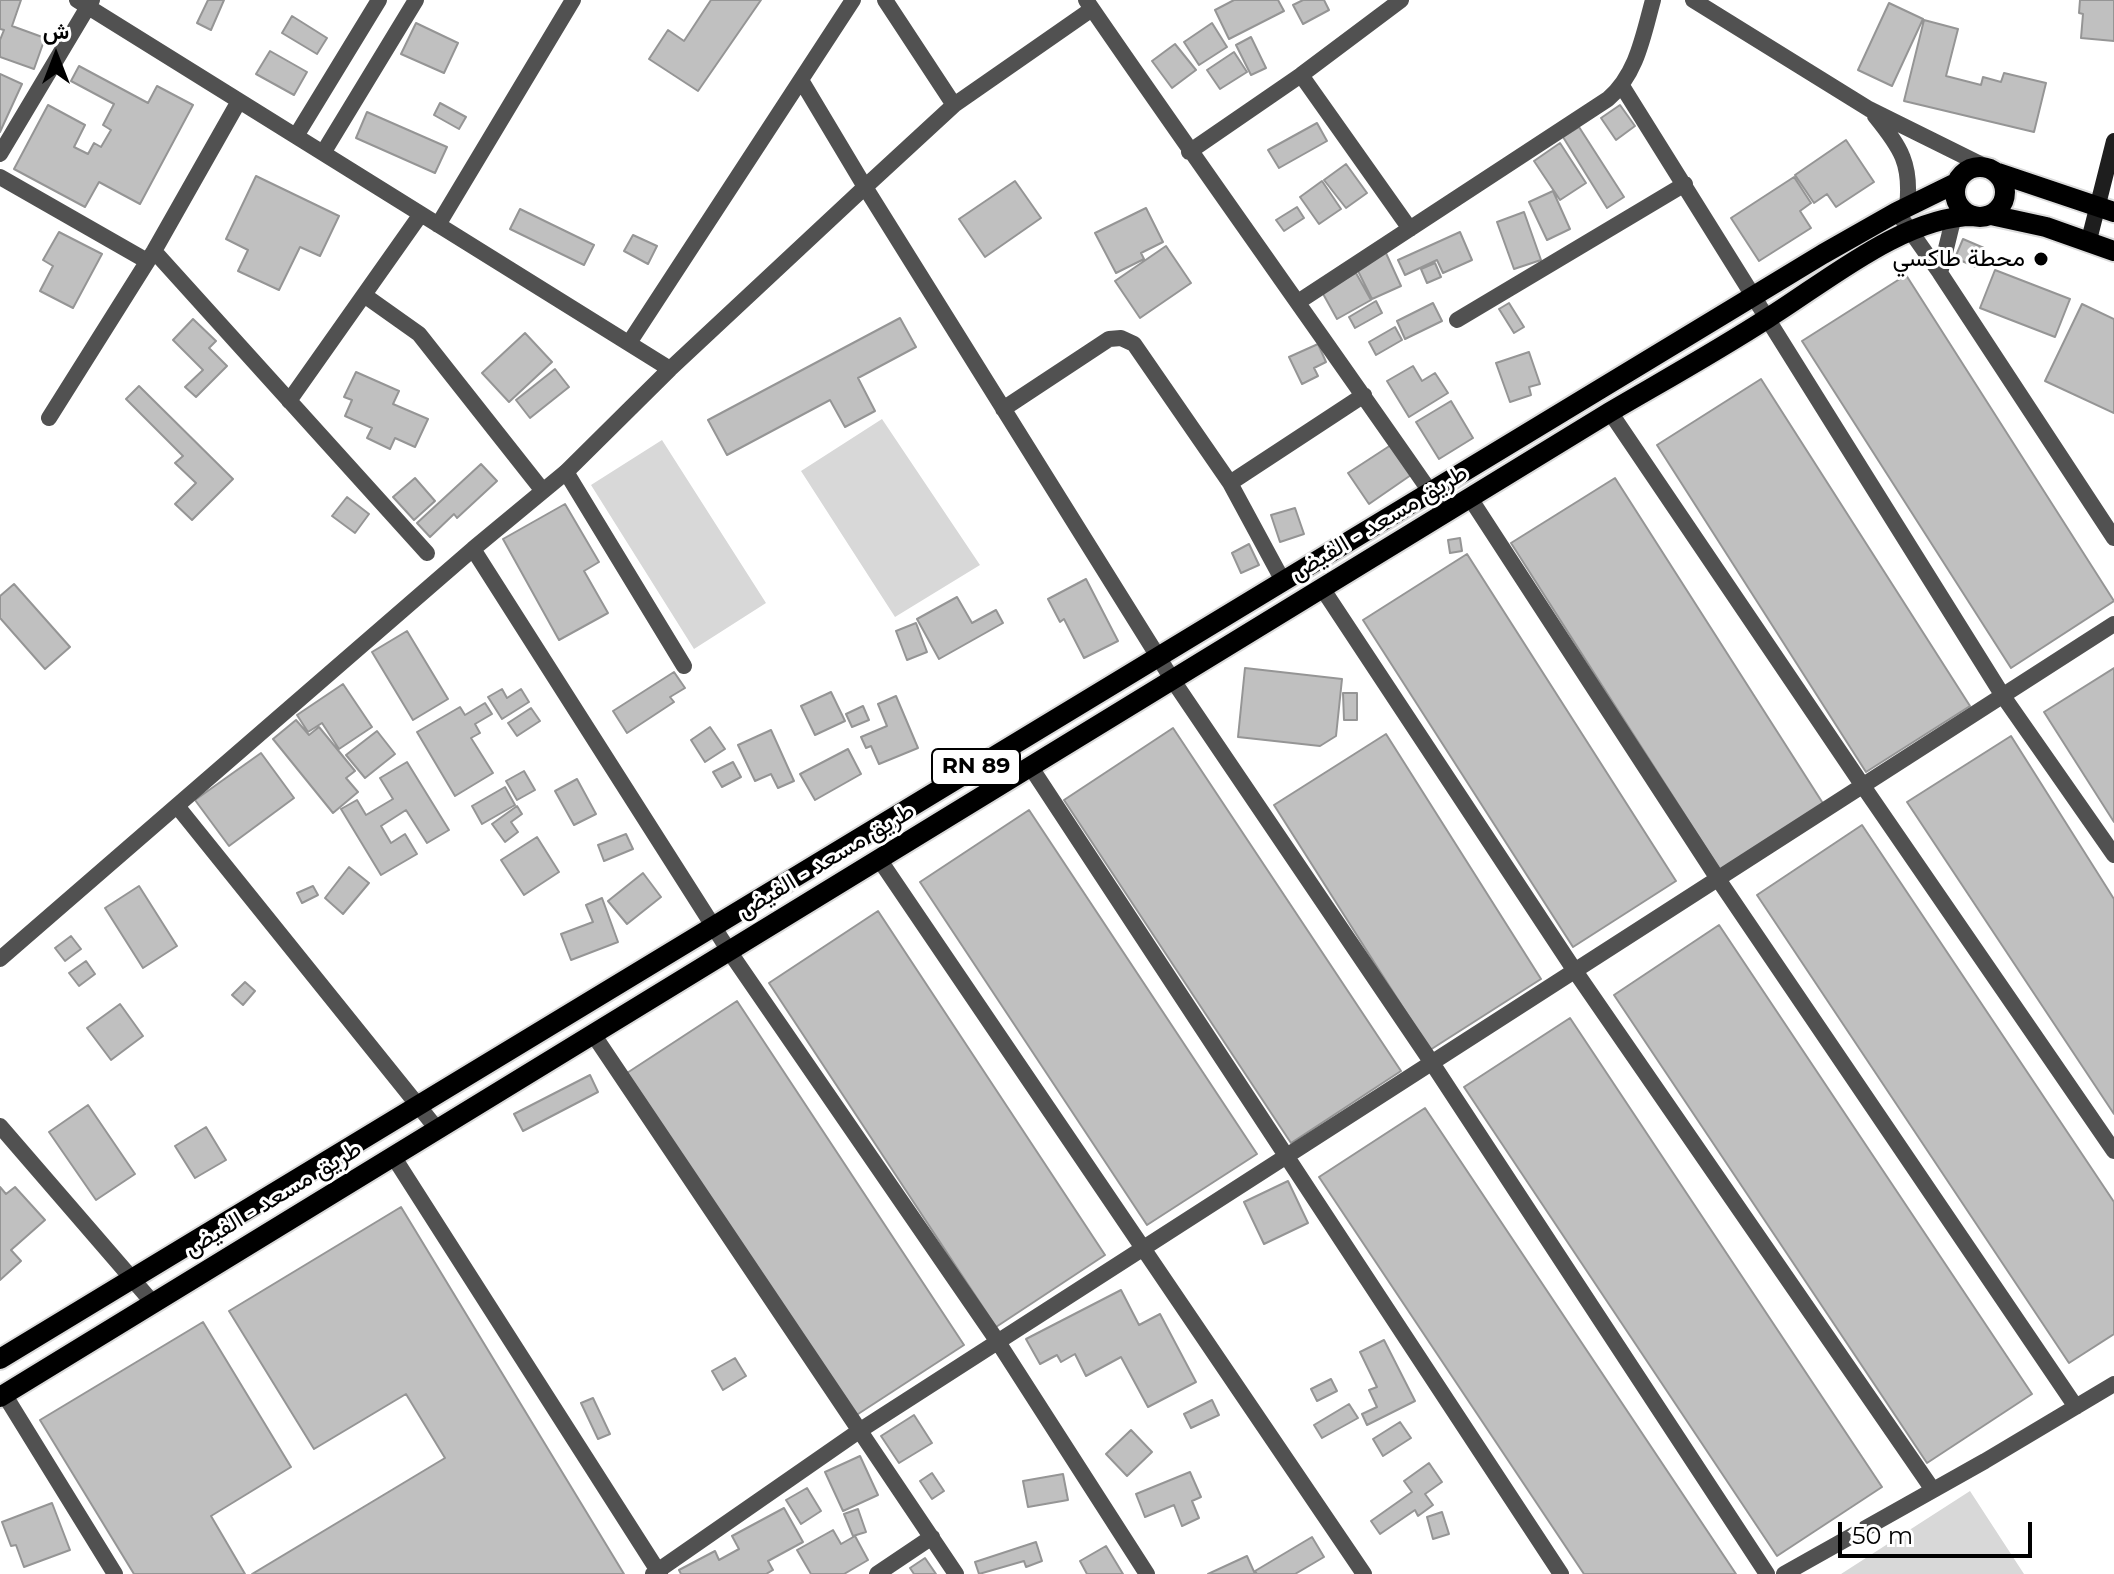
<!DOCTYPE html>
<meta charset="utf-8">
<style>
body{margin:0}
#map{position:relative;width:2114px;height:1574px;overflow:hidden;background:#fff;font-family:Montserrat,Vazirmatn,sans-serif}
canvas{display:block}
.north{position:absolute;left:16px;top:16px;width:80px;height:80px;-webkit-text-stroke:6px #fff;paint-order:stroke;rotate:0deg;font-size:22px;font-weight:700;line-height:32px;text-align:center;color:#000}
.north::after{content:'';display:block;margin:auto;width:28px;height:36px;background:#000;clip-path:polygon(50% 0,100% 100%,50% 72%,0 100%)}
.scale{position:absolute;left:1838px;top:1522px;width:194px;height:36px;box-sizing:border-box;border:4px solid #000;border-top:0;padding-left:10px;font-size:24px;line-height:28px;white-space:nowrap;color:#000;-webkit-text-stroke:6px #fff;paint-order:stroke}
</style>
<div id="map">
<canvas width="2114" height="1574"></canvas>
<div class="north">ش</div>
<div class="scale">50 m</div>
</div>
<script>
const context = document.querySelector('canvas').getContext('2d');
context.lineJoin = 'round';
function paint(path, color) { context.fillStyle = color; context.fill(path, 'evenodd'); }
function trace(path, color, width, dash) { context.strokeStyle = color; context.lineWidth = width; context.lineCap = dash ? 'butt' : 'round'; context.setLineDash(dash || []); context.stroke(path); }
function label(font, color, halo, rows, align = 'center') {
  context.font = font + ' Montserrat,Vazirmatn,sans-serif'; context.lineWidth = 6; context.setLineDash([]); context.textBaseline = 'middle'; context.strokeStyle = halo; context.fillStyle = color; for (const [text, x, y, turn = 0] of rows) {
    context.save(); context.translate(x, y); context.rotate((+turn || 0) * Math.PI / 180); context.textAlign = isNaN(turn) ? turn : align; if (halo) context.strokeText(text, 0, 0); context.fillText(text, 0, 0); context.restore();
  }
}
const green = new Path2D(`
 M882,419L980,565L895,617L801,471Z
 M662,440L766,603L694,649L591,485Z
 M1970,1491L2024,1574H1841Z`);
const building = new Path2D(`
 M0,0H21L12,26L45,38L34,69L0,57V40L4,30L0,29Z
 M208,0H224L211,30L197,23Z
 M711,0H761L698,91L649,59L668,30L684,41Z
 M1234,0H1278L1284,11L1229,39L1215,10Z
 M1303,0H1324L1329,10L1303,24L1293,5Z
 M2080,0H2114V41L2081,38L2083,14L2079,13Z
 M1889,3L1923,19L1892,86L1858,70Z
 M292,16L327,38L317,54L282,33Z
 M1924,20L1958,29L1946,76L1981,85L1983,77L2001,82L2004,73L2046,83L2034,132L1904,101Z
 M416,23L458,43L444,73L401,54Z
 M1212,23L1227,47L1199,65L1184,42Z
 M1251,37L1266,68L1251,75L1236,45Z
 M1175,44L1196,70L1172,88L1152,61Z
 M270,51L307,72L294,95L256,74Z
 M1234,52L1247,72L1220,89L1207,70Z
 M79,66L148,103L157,86L193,105L140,204L99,182L85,207L14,169L48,105L85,125L74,147L88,154L94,143L101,147L111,130L103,125L114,104L71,81Z
 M0,74L22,84L0,132Z
 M440,103L466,117L459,129L434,115Z
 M1620,105L1635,126L1616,140L1601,118Z
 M367,112L447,147L435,173L356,138Z
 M1317,123L1327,141L1279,168L1268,150Z
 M1579,127L1624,197L1607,208L1563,137Z
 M1846,140L1874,182L1836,207L1827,194L1814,203L1795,175Z
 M1560,143L1586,183L1560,200L1534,161Z
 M1346,164L1367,193L1346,208L1324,180Z
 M256,176L339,216L320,256L300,247L279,290L238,271L248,250L226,239Z
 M1794,177L1811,203L1800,211L1811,228L1759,261L1731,218Z
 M1015,181L1041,218L985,257L959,219Z
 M1322,181L1341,209L1319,224L1300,197Z
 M1553,191L1570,229L1547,240L1529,202Z
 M1297,207L1304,218L1284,231L1276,220Z
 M1146,208L1163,242L1141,253L1144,259L1116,273L1095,233Z
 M520,209L594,245L584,265L510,229Z
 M1524,212L1541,260L1514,269L1497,222Z
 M59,232L102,254L73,308L40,291L53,266L43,260Z
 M1460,232L1472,260L1443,273L1437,260L1405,275L1398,260Z
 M633,235L657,246L648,264L624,251Z
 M1963,239L1984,248L1976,267L1955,258Z
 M1166,246L1191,283L1140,318L1115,281Z
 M1385,251L1401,286L1372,299L1355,265Z
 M1435,263L1441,277L1427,283L1421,269Z
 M1995,270L2070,299L2055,337L1980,308Z
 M1356,273L1371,300L1337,319L1322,292Z
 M1906,275L2114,601L2011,668L1802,341Z
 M1376,301L1382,313L1355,328L1349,317Z
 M1433,303L1442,321L1405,339L1397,321Z
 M1509,303L1524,327L1514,333L1499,309Z
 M2082,304L2114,319V413L2045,381Z
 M900,318L916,347L858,378L875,411L845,427L830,400L727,455L708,420Z
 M193,319L216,341L209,348L227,366L196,397L185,387L203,370L173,340Z
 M1395,327L1402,340L1376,355L1369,342Z
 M525,333L552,362L509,402L482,373Z
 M1318,344L1326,362L1314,368L1318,376L1302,384L1289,357Z
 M1529,352L1540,384L1529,387L1531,395L1510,402L1496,363Z
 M1413,366L1422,381L1435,373L1448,393L1409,417L1387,381Z
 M555,369L569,387L530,418L516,400Z
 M356,372L399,391L393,404L428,419L415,447L395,438L390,449L367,438L372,428L345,416L352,400L344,397Z
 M1761,379L1970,706L1866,772L1657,445Z
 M139,386L233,479L192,520L175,504L196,483L175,463L183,456L126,399Z
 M1451,401L1473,438L1439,459L1416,422Z
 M1391,445L1411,475L1369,504L1348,473Z
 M481,464L497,481L457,518L454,514L430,537L417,523Z
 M415,478L435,501L414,520L393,497Z
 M1615,478L1824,805L1720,870L1511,543Z
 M347,497L369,514L355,533L332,516Z
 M565,504L599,562L584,571L608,613L559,640L503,539Z
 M1295,508L1304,534L1280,542L1271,515Z
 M1460,538L1462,551L1450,553L1448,540Z
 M1249,544L1259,565L1241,573L1232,553Z
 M1467,554L1676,881L1573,947L1363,620Z
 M1086,579L1118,641L1084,658L1064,619L1060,622L1048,599Z
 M14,584L70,647L45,669L0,618V596Z
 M957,597L972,623L996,610L1003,623L939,659L917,619Z
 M916,623L927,652L907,660L896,631Z
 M407,631L448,699L413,720L372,652Z
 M1245,668L1342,679L1336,736L1320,746L1238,737Z
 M2114,668V822L2044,712Z
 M674,672L685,688L670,697L674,702L627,733L613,711Z
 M343,684L372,727L339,749L322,723L308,732L297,715Z
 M502,689L507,698L521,689L529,702L502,719L488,697Z
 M831,692L845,721L815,735L801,706Z
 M1343,693H1357V720H1344Z
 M896,696L918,748L879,764L871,746L866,748L861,737L887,726L878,704Z
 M485,703L492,714L475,724L480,733L471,738L493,773L455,796L417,732L460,707L465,715Z
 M863,706L869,720L852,727L846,714Z
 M531,708L540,721L517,736L508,723Z
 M296,720L309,735L319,727L355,771L346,778L358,792L333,813L273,739Z
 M710,727L725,749L705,762L691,740Z
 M1173,728L1401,1071L1291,1143L1064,800Z
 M771,730L794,781L778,788L771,774L755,781L738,745Z
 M377,731L395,754L365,778L346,755Z
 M1386,734L1541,979L1430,1050L1274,805Z
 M2011,736L2114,899V1114L1907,802Z
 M848,749L861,774L815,800L800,774Z
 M261,753L294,798L229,846L195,800Z
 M407,762L449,830L427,843L406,810L381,826L391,843L405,834L417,854L381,875L341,809L357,800L366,815L393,799L380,778Z
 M733,762L741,777L722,787L713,772Z
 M524,771L535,790L517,800L506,781Z
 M577,779L596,814L574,825L555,791Z
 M505,787L515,805L482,824L472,806Z
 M517,806L522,814L511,822L518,832L505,842L492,824Z
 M1029,810L1257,1154L1147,1225L920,882Z
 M1862,825L2114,1202V1334L2069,1363L1757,895Z
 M626,834L633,849L604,861L598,845Z
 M537,837L559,872L524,895L501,860Z
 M349,867L369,883L343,914L325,898Z
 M643,873L661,897L627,924L608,901Z
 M139,886L177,946L143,968L105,908Z
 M313,886L318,895L302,903L297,893Z
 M602,898L618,942L571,960L561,934L593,922L586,905Z
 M878,911L1105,1255L996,1327L769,983Z
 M1719,925L2032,1394L1927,1463L1614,995Z
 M71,936L81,949L65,961L55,948Z
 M86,961L95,974L79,986L69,973Z
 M245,982L255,991L243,1005L232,995Z
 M737,1001L964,1345L855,1416L627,1073Z
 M120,1004L143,1036L111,1060L87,1028Z
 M1570,1018L1882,1487L1777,1556L1464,1087Z
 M590,1075L598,1092L523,1131L514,1114Z
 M88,1105L135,1174L96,1200L49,1132Z
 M1425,1108L1736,1574H1584L1319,1177Z
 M206,1127L226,1160L195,1178L175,1146Z
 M1288,1181L1308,1223L1264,1244L1244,1202Z
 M0,1187L6,1194L15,1187L45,1220L11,1250L21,1261L0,1280Z
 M401,1207L624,1574H252L445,1458L406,1394L314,1449L229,1311Z
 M1121,1290L1139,1325L1160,1314L1196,1382L1148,1407L1121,1357L1086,1376L1075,1354L1061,1362L1057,1355L1040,1364L1026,1339Z
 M203,1322L291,1467L211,1516L245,1574H134L40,1420Z
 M1384,1340L1415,1401L1367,1425L1362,1414L1377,1407L1369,1390L1377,1387L1360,1352Z
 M735,1358L746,1376L723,1390L712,1371Z
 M1331,1379L1337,1391L1317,1401L1311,1389Z
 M593,1398L610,1434L598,1439L581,1403Z
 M1212,1400L1219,1415L1191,1428L1184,1414Z
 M1349,1404L1358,1418L1322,1438L1314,1425Z
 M914,1415L932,1443L899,1463L881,1436Z
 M1400,1422L1411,1438L1383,1456L1373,1439Z
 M1131,1430L1152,1452L1127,1476L1106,1454Z
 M860,1456L878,1495L843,1511L825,1472Z
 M1429,1463L1442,1482L1425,1494L1433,1505L1418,1516L1415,1510L1380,1534L1371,1521L1412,1492L1404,1481Z
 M1190,1472L1201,1497L1192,1501L1199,1518L1182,1526L1174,1505L1145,1517L1136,1494Z
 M932,1473L944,1491L932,1499L920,1481Z
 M1063,1474L1068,1500L1028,1507L1023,1481Z
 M807,1488L821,1511L801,1524L786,1500Z
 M52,1503L70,1550L24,1567L16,1545L11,1546L2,1522Z
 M784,1508L803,1542L768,1561L773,1570L766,1574H681L679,1570L715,1551L719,1560L739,1549L732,1536Z
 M858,1509L866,1532L853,1536L844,1514Z
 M1442,1512L1449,1534L1433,1539L1427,1517Z
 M833,1530L841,1544L855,1536L868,1560L844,1574H811L797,1550Z
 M1312,1537L1324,1557L1295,1574H1257L1255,1571Z
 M1036,1542L1042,1561L1026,1567L1024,1561L979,1574L975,1562Z
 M1106,1546L1123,1574H1087L1080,1561Z
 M1247,1556L1255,1574H1208Z
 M925,1558L936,1574H914L910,1568Z`);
const lane = new Path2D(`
 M566,472L684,666`);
const street = new Path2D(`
 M77,0L670,369
 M1086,0C1204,172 1326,341 1445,513
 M1693,0L1869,109L1984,166
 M1301,75L1410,229
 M801,80L865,187L954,105L885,0
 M1622,86L2003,696L2114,855
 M954,105L1092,9
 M1875,116C1901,148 1912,164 1907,207
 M296,136L379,0
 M1189,152L1301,75L1401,0
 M323,153L416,0
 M0,154L92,0
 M0,177L147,261
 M1897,212L1940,273L2114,538
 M438,225L573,0
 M154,251L427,553
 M1940,273L1954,216
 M364,295L419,334L543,491
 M1298,302L1608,99C1637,74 1643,36 1653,0
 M1457,320L1685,184
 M629,343L853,0
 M289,401L421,214
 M1003,409L1109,339L1121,338L1134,344L1230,483L1364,395
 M1610,412L1863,786L2114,1151
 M49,418L154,251L239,101
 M1230,483L1283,581
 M1470,498L1718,879L2076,1407
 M473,549L729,951L998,1342L1147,1574
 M1322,588L1575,971L1933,1490
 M1030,766L1561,1574
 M177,806L437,1129
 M879,859L1364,1574
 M0,959L473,549L566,472L670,369L865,187L1172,679L1432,1063L1767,1574
 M593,1034L956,1574
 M0,1126L153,1303
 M393,1156L660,1574
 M4,1394L115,1574
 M653,1574L859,1431L2114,624
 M877,1574L932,1537
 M1784,1574L1985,1461L2114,1384`);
const secondary = new Path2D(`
 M2089,240L2114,141`);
const primary = new Path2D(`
 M1955 192a25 25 0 1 1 50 0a25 25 0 1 1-50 0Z
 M1998,173L2114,212
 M1991,215L2046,227L2114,251
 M0,1359L1823,254L1897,212L1956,183
 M0,1397L1610,412C1663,381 1717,351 1768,318C1826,282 1904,216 1974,216`);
const markers = [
 [2041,259,8,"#000"]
];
const shields = [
 [976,767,88]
];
const shieldNames = [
 ["RN 89",976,767]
];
const poiNames = [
 ["محطة طاكسي",2025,259]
];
const streetNames = [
 ["طريق مسعد - الفيض",1379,523,-31],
 ["طريق مسعد - الفيض",826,861,-31],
 ["طريق مسعد - الفيض",273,1199,-31]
];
paint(green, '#d8d8d8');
paint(building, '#c0c0c0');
trace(building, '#959595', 2);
trace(primary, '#dbdbdb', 24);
trace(lane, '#515151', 16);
trace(street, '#515151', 16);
trace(secondary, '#1e1e1e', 16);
trace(primary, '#000', 20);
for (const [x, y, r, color] of markers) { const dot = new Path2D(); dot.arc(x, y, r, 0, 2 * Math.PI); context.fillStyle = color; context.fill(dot); trace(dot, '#fff', 3); }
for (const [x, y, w] of shields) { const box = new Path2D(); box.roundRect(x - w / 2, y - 18, w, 36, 6); context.fillStyle = '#fff'; context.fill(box); trace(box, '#000', 2); }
label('bold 22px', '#000', null, shieldNames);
label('24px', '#000', '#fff', poiNames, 'right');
label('24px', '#000', '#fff', streetNames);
</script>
